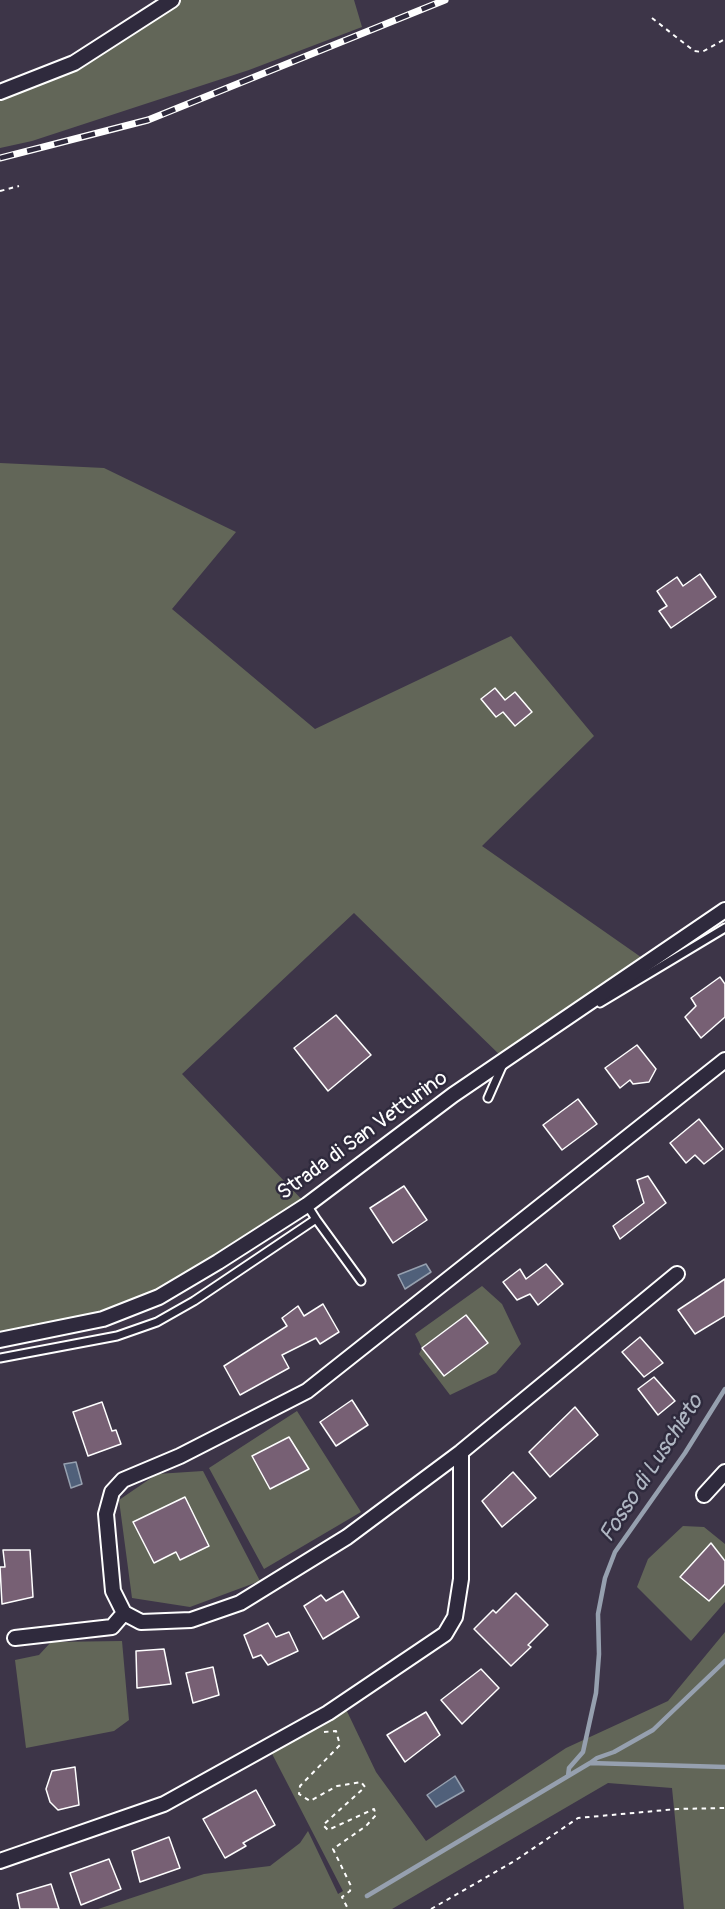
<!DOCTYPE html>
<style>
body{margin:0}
canvas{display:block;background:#3d3548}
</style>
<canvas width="725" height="1909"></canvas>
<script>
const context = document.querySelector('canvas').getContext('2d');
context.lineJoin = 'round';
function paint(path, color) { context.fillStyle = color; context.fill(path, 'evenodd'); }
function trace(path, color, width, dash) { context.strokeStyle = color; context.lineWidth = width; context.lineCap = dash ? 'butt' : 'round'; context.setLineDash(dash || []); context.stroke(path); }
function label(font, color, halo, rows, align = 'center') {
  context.font = font + ' Pangolin,sans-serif'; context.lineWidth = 5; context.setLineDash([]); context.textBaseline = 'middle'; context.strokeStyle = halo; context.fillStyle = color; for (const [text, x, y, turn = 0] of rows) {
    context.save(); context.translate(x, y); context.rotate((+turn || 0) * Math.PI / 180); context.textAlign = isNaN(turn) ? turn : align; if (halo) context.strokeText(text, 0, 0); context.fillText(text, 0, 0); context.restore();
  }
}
const green = new Path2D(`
 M172,0H354L362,27L249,70L32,141L0,148V92L74,63Z
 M0,463L104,468L236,532L172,609L315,729L511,636L594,736L482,846L648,962L505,1060L354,913L182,1074L307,1205L159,1297L0,1340Z
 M482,1286L502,1304L521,1344L496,1373L450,1395L419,1354L422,1348L415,1334Z
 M297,1411L361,1512L264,1569L209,1468Z
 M203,1471L260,1581L190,1607L132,1598L119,1500L157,1474Z
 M683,1526L704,1527L725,1544V1602L691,1641L637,1587L648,1559Z
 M725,1632V1909H684L672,1788L608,1783L392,1909H98L204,1874L270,1866L300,1843L308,1831L338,1894L343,1891L268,1746L343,1703L376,1772L426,1841L566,1748L668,1701Z
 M122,1641L129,1720L114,1731L26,1748L15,1660L39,1655L51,1642Z`);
const water = new Path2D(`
 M426,1264L431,1272L405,1289L398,1275Z
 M76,1462L82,1484L71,1488L64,1464Z
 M455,1776L464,1791L436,1807L427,1795Z`);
const stream = new Path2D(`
 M590,1763L597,1758L614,1752L653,1730L725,1661
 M568,1776L569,1768L583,1752L596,1693L599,1654L598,1614L605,1578L615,1552L685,1453L725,1389
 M367,1896L590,1763L725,1767`);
const building = new Path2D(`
 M700,574L716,597L671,628L659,611L667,606L657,591L677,577L683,586Z
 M495,688L505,700L515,692L532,712L515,726L503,712L496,717L481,699Z
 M720,977L725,984V1017L701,1038L685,1017L696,1006L691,998Z
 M336,1015L371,1055L328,1091L294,1048Z
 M637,1045L656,1069L649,1082L633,1084L630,1080L620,1088L605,1068Z
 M578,1099L597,1124L562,1150L543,1125Z
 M699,1119L723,1149L704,1164L695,1155L686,1163L670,1143Z
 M648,1176L666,1203L620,1239L613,1226L644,1203L637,1180Z
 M404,1186L427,1220L393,1243L370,1208Z
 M546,1264L563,1284L538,1305L530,1294L517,1300L503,1282L520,1269L526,1279Z
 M725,1279V1316L695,1334L678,1310Z
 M323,1304L339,1332L320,1344L316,1338L282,1355L289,1368L240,1395L224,1366L287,1326L282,1318L298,1306L304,1316Z
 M466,1315L488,1343L444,1376L422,1348Z
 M640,1337L663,1363L644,1377L622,1352Z
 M654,1377L675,1401L658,1415L638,1389Z
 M352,1400L368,1425L336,1446L320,1422Z
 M102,1402L112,1431L116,1430L121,1444L88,1456L73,1412Z
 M575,1407L598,1435L550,1477L529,1452Z
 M289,1437L309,1469L270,1489L252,1456Z
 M513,1472L536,1498L502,1527L482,1501Z
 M185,1497L209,1546L180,1560L176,1552L154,1563L133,1522Z
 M711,1543L725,1561V1584L709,1601L680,1577Z
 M3,1550H30L33,1597L2,1604L0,1567H5Z
 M343,1591L359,1617L323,1639L304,1606L321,1595L326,1601Z
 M516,1593L548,1625L528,1645L531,1647L511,1666L474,1629L493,1610L496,1613Z
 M268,1623L276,1637L289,1632L298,1651L268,1665L261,1655L253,1658L244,1635Z
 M164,1649L171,1684L137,1688L136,1651Z
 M213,1667L219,1695L193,1703L186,1673Z
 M481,1669L499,1688L462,1724L441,1700Z
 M426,1712L440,1735L405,1762L387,1735Z
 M75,1767L79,1805L58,1810L50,1802L46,1789L52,1771Z
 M256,1790L275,1825L243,1843L246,1846L225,1858L203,1819Z
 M169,1837L180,1868L140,1882L132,1851Z
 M109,1859L121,1889L81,1905L70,1873Z
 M51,1884L59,1909H20L17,1894Z`);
const path = new Path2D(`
 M652,18L694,51L702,52L725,39
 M0,191L19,186
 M324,1732L336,1731L340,1745L300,1786L299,1794L310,1801L337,1786L361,1782L365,1787L323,1825L328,1830L374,1809L376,1815L366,1826L333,1849L351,1886L350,1891L342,1897L348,1909
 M431,1909L516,1860L578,1818L677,1809L725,1808`);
const lane = new Path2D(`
 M600,1003L725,928
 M488,1098L503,1064
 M316,1219L361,1281
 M0,1358L117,1336L157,1322L194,1301L316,1219L307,1205`);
const street = new Path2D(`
 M0,92L74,63L172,0
 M677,1274L461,1452L347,1537L240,1603L191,1620L141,1622L124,1613L113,1591L106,1514L112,1492L123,1480L180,1456L307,1391L725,1060
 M0,1340L103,1319L159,1297L218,1262L307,1205L453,1095L725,910
 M704,1495L725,1472
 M15,1638L112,1627L124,1613
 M0,1861L164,1804L328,1713L445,1634L455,1617L461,1579V1452`);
const rail = new Path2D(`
 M0,158L148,120L445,0`);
const streetNames = [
 ["Strada di San Vetturino",363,1136,-36]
];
const waterNames = [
 ["Fosso di Luschieto",652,1469,-57]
];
paint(green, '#626658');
paint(water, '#50607a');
trace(water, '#96a0af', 1.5);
trace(stream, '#96a0af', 4.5);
paint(building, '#776074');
trace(building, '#fff', 1.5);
trace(lane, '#fff', 11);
trace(street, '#fff', 18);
trace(path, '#fff', 2, [4.5, 4.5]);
trace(lane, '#2f2a3d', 7);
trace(street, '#2f2a3d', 14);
trace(rail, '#fff', 7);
trace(rail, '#2f2a3d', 4.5, [14]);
label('21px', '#fff', '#2f2a3d', streetNames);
label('italic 22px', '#b0b7c3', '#2f2a3d', waterNames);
</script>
